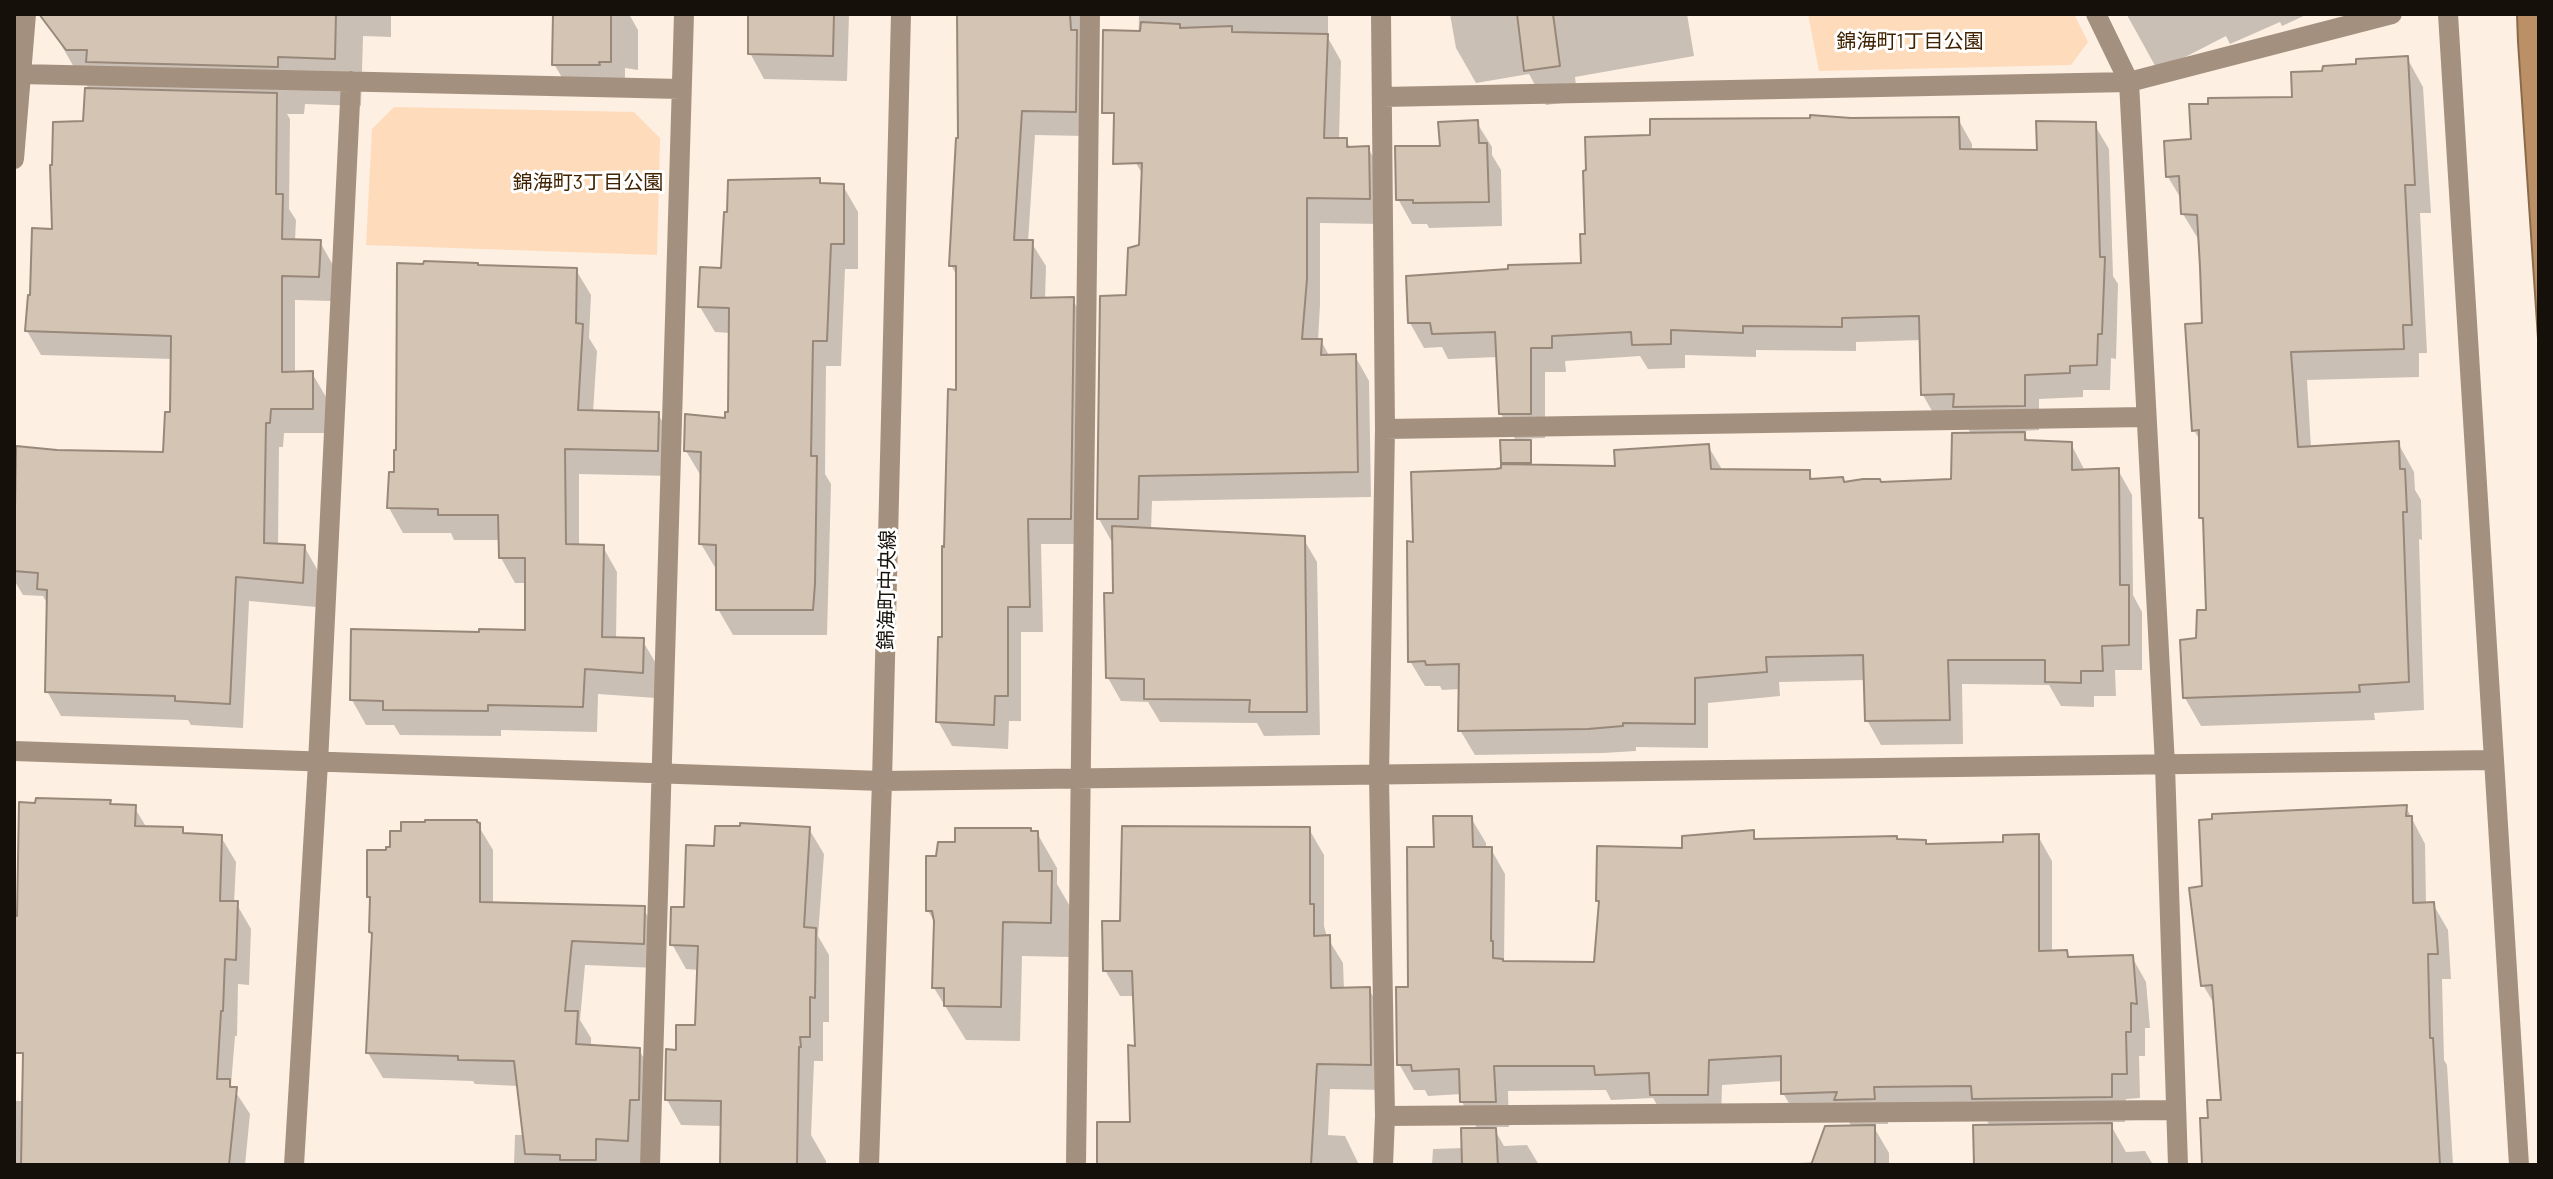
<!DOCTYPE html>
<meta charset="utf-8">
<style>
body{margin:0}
#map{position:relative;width:2553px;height:1179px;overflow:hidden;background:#fdefe2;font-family:Barlow,sans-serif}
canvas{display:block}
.frame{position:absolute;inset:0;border:16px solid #15100a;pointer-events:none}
</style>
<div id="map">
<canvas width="2553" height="1179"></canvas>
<div class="frame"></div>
</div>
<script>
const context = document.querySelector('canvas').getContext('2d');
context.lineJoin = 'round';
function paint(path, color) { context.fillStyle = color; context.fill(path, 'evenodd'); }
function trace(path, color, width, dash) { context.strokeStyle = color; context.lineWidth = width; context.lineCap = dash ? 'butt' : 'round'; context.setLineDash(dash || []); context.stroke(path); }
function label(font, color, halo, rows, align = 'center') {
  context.font = font + ' Barlow,"Noto Sans JP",sans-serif'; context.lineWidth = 6; context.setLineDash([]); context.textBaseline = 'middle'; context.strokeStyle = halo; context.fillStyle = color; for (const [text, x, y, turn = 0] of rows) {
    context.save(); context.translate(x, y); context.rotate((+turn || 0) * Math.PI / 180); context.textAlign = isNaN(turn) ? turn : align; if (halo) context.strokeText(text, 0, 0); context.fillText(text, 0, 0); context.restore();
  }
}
const green = new Path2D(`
 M1808,14H2074L2088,42L2071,65L1819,71Z
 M394,107L634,112L660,138L657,255L366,245L372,129Z`);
const water = new Path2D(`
 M2517,14H2539V353L2518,42Z`);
const shadow = new Path2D(`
 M52,14H391V37L363,36L361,106L305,104L304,114H287L290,119L289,209L296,220L295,241L320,242L334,267L332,301L295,300V373H312L326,397V433H284L283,447H279L278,545L304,546L318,571L316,607L249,601L243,728L191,725L188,720L61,716L47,691L48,605L43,596L23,595L14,580V496L18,449L165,454L172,414V359L41,355L27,331L85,123L91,91L79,76L51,27Z
 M555,14H629L638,30V70L625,68V88L570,91L554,64Z
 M750,14H849L847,81L764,79L750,53Z
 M964,14H1083L1085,136L1035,135L1028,242H1031L1046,266L1045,300L1072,299L1087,323L1084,544H1041L1043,632H1021V721H1009L1008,749L952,746L938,721L944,639L946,549L958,392V278L951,265L960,140Z
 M1139,14H1328V38L1341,61L1339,140H1346L1351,149L1368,148L1383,174V224L1320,223V305L1318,341H1321L1330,357L1355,356L1369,381L1371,497L1152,501L1151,530L1303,538L1317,562L1320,735L1264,736L1257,723L1160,722L1148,702L1121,701L1108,678L1115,595L1113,544L1099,519L1128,297L1141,246L1143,175L1136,163Z
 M1450,14H1687L1694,56L1575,77L1578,101L1546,105L1529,74L1476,83L1456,48Z
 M2130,14H2308L2282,26L2280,22L2230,44L2226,36L2158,71L2127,15Z
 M2407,58L2423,87L2431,213H2420L2427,353H2419V377L2307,380L2311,448L2398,443L2414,472L2415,490L2421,500L2422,540L2419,539L2424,710L2374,713L2375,720L2201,726L2185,698L2208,612L2205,525L2201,518V443L2194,430L2204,325L2200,242L2183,214V202L2168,177L2193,141L2295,99L2324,72Z
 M1958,119L1972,144V151L2039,152L2094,124L2109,149L2113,276L2118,284L2116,359L2111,358L2110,390H2083V397L2039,399V430L2022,431L2029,442L2071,444L2085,471L2118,470L2132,495L2133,595L2142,612V670H2115L2116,696H2094V707L2061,706L2049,685L1962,684L1963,744L1881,745L1867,720L1865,680L1779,682L1780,696L1708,703V748L1636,747V751L1603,753L1475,755L1460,730L1461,689L1442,690L1440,686H1425L1410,661L1617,468L1708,446L1723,471L1808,472L1814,481L1845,484L1953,481L1972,435L1962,419L1937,420L1923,395L1922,340L1856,342V351L1756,350V357L1685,355V368L1648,369L1640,356L1565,361L1566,372H1545V438L1515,439L1501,414L1498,357L1448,359L1442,347L1424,348L1410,323L1583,265L1587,236L1652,137L1851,120Z
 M1477,123L1492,147V155L1501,170L1502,226L1429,228L1427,224H1412L1398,199L1442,148Z
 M819,180L822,185L843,186L858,212V269H845L841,366H826L825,474L831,484L827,635H733L718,609V570L716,569L701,544V476L686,451L727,421L730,414L731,333L715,332L700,307L723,270Z
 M478,267L576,270L591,295L589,338L597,351L593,412L658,414L673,440L672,476L579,474V546L603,547L617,572L616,639L642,640L657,665L656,698L598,694L597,732L501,730V736L400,735L394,725H366L352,700L481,634L527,632V583H515L501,558L500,540H454L451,533H403L389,508L396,474Z
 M110,802L113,806L134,807L147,828L182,829L185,835L221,837L236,862L234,903H236L251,929L249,985L238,984L237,1036H235L231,1085L250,1114L245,1165H14V1101H21L28,982H14V918H19Z
 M2406,807L2425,844L2426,904H2433L2448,930L2451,979H2442L2444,1060L2447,1065L2453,1165H2204L2210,1120L2223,1101L2216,1007L2203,985L2204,888Z
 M1471,818L1486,843V849H1491L1505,874L1504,963L1596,964L1601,904L1598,900L1685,850L1752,832L1757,841L1925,842L1927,846L2005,844L2038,836L2052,861V953L2066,952L2070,958L2132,957L2146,982L2150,1028H2145V1056H2139L2140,1098L2126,1099L2125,1122H2109L2126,1152L2145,1151L2153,1165H1976L1990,1126L1981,1111L1888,1112V1124H1872L1889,1153V1165H1767L1814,1162L1852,1127L1846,1117L1798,1119L1783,1093V1081L1722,1085L1721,1119L1666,1120L1653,1098L1611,1100L1606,1090L1508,1091L1509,1127H1493L1504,1146L1527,1145L1539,1165H1432L1433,1149L1463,1148L1478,1130L1462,1102V1094L1428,1096L1425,1090H1414L1399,1064L1436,849Z
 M478,825L493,850V904L643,908L658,934L657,968L585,965L580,1020L591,1038V1047L639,1050L654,1075L642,1165H514L515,1135H525L519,1086L475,1084L473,1081L383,1078L368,1053L373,937L371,932L372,902L369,897L388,852Z
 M809,829L824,854L818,936L829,955V1022H823V1061H814L811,1135L826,1161V1165H722L723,1126L681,1125L667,1100L678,1052L697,1028L699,970L686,969L672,944L686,909L716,849Z
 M1309,829L1324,855V926L1327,937L1343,963L1344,990L1369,989L1383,1015L1385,1090L1330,1089L1328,1135L1345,1136L1359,1165H1099L1132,1124L1137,1048L1135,996H1120L1105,970L1122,923Z
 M1032,833H1037L1057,868V884L1071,908L1070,957L1022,956L1020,1041L966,1040L934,988L936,924L928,911L938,858Z`);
const building = new Path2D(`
 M39,14H336L335,59L278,57V67L86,62L87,50H66Z
 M553,14H611V62H599L600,65H552Z
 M748,14H834L833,56L748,54Z
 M957,14H1070L1071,30H1077L1076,112L1022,111L1014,240H1033L1031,298L1074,297L1071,519H1028L1030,607H1008V696H995L994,725L936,722L938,637H942V546L944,547L948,389L956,390V266H949L956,138H958Z
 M1517,14H1553L1560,66L1524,71Z
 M1141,22L1180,24V28L1232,26V32L1328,34L1324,138H1347V147L1369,146L1370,199L1307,198V279L1302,339H1322L1321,355L1356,354L1358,472L1139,476L1138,519H1097L1100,296L1126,295L1128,248L1139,245L1142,163L1113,164L1114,113H1102L1103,30L1140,31Z
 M2408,56L2415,185H2405L2412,325H2403L2404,349L2291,352L2298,447L2399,441L2400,469H2405L2407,512H2403L2409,682L2359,685L2360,692L2183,698L2180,640L2196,638L2197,610H2206L2203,518H2199V430L2192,431L2185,324L2202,323L2200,267L2197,215L2181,214L2179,176L2166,177L2164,141L2191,139L2189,104H2208V98L2292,97L2291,72L2322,71L2323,66L2356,64V59Z
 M85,88L277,93L276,194H283L282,239L321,240L319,277L282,276V372L313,371V409H271L270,423H266L264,543L305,545L303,583L236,577L230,704L175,701V696L45,692L47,590L37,589L38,573L14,571L16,446L57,450L163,452L165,412H170L171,336L25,331L28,295H30L32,228L52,229L50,165H52L53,122L83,121Z
 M1810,115L1851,118L1959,117L1960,149L2037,150L2036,121L2096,122L2100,257H2105L2102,334H2098L2097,365L2070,366V373L2025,375V406L1953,407L1954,394L1921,395L1919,316L1842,318V327L1743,326V333L1671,330V344L1632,345L1631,332L1552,336V348H1531V414H1499L1495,332L1432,334L1430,323H1408L1406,276L1508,269V265L1581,263L1580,234H1585L1583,171L1586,170L1585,137L1650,135V119L1810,118Z
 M1478,120L1479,143H1487L1489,202L1413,203V200H1396L1395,146H1440L1438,122Z
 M820,178V183L844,184V244H831L827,341H813L811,456H817L815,584L813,610H716V545L699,544L701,452L684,451L685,414L725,418V412H728L729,308L698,307L700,267L721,268L724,212H727L728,180Z
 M424,261L478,263V265L577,268L576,323L583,324L578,410L659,412L658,451L565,449L566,544L604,545L602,637L644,638L643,673L585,669L583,707L488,705V711L383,710V701L350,700L351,629L479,632V629L525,630V558H499L498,515H438V509L387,508L389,472H394V450H396L397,263L423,264Z
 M2025,432V440L2072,442V470L2119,468L2120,585H2129V645L2102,646L2103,671H2081V683L2045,682V660H1948L1950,720L1865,721L1863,655L1766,657L1767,672L1695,678V724L1623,723V726L1588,729L1458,731L1459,664L1426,665L1425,661L1408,662L1407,541L1413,542L1411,472L1496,469L1501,468V464L1615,466L1614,450L1709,444L1711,469L1810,470V479L1843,477L1844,482L1863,479H1880L1881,482L1951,479L1952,433Z
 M1500,440H1531V463H1501Z
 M1112,526L1305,536L1307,712H1249L1250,700L1144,699V679L1106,678L1104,593H1113Z
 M36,798L111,800L110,804L136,805L135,826L183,827V833L222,835L220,901H238L236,960L225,959L223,1011H221L217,1079H230V1087H237L229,1165H21L23,1053H14V916H17L19,802L35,803Z
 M2407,805L2406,816H2412L2413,903L2434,902L2438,954H2428L2430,1038H2433L2440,1165H2202L2200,1118H2208L2207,1100H2221L2212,985L2201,986L2189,888L2202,886L2199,820L2212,819V814Z
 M1433,816H1472L1473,847H1492L1491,941H1493V958L1503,959V961L1594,962L1599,901H1596L1597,846L1682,848V836L1754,830V839L1897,836V839L1926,840V844L2003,842V835L2039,834V951L2067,950L2068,957L2133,955L2137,1004L2131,1003V1032H2126L2127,1074H2112V1097L1972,1099L1971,1086L1874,1087L1875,1099L1834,1100L1837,1092L1781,1094V1056L1709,1060L1708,1095H1650L1649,1073L1595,1075L1594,1066H1494L1496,1102H1460L1459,1069L1412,1071L1411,1065H1397L1396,987H1408L1407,847H1434Z
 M425,820H477V822L480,823V902L645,906L644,944L572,941L565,1011H578L576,1044L640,1048L639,1100H630L628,1141L596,1139V1160H560V1155L525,1154L514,1061L458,1060V1056L366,1053L372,933L369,932L370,897H367V850H386V847H390V831H401V822H425Z
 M740,823L810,827L804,927L816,928L815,998L810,997V1037H800L801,1047H799L797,1165H720L721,1101L665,1100L666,1049L676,1050V1025H695L698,946L670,945L671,907H684L686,845L714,846L715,826H740Z
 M1122,826L1310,827V904H1314V936L1330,935L1331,988L1370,987L1371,1065L1317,1064L1311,1165H1097V1122H1130L1128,1045L1135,1046L1132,971H1103L1102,921H1120Z
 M955,828H1031V831H1038L1039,871H1052L1051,923L1003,922L1001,1007L944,1006V988H932L934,921L932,911H926V856H936L938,842H955Z
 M2112,1123V1165H1974L1973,1125Z
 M1875,1125V1165H1811L1825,1126Z
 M1461,1128H1496L1498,1165H1462Z`);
const minor = new Path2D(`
 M1381,14L1385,429L1379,776L1385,1116L1383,1165
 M2096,14L2129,82L2165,765L2178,1165
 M2448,14L2519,1165
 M20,74L681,89
 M1382,97L2129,82L2392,14
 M14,159L26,14
 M1385,429L2145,417
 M14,751L882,781L2494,760
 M1385,1116L2176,1110
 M294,1165L318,763L351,81
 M650,1165L684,14
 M869,1165L882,781L901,14
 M1076,1165L1090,14`);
const parkNames = [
 ["錦海町1丁目公園",1910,41],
 ["錦海町3丁目公園",588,182]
];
const streetNames = [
 ["錦海町中央線",887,590,-89]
];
paint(green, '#fedbbb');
paint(water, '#bc9066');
trace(water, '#8a6a4a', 2);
paint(shadow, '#0003');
paint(building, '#d4c4b4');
trace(building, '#98887a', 2);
trace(minor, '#a4907e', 20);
label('20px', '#402200', '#fff', parkNames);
label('20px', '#15100a', '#fff', streetNames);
</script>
